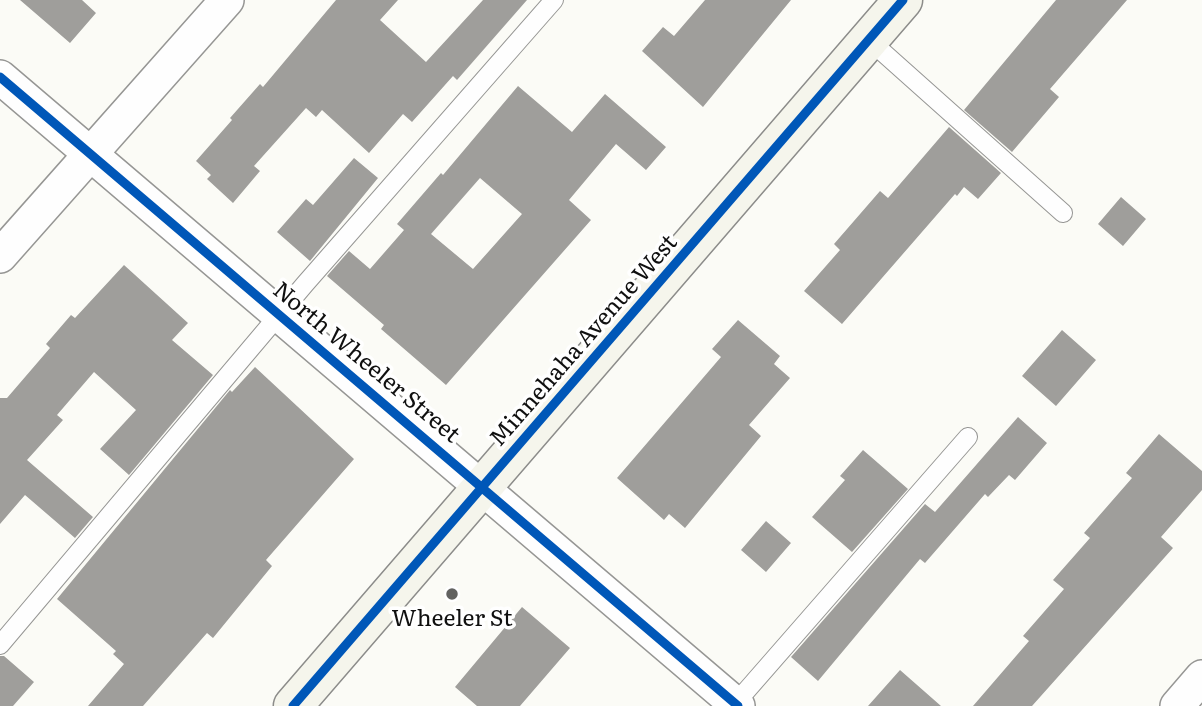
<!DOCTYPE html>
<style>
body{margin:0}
canvas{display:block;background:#fbfbf6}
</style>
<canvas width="1202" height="706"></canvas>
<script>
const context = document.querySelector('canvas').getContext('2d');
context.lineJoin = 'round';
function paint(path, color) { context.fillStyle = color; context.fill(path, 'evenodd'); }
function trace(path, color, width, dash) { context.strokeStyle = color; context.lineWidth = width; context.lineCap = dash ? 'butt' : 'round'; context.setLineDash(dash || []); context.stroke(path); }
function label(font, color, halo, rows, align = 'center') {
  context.font = font + ' Literata,serif'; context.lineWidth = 7; context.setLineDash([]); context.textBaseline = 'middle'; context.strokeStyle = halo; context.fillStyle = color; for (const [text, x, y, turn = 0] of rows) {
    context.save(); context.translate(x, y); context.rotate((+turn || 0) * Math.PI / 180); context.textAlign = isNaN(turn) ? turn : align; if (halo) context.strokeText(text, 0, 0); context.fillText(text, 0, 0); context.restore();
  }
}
const building = new Path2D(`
 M20,0H82L96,13L70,43Z
 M336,0H398L380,20L426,62L483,0H527L457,80L453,76L412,122L403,114L369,153L322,110L316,117L306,108L254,166L260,171L233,203L207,179L211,175L196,161L232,120L230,118L260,84L263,87Z
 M705,0H791L703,107L642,51L663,27L674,36Z
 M1056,0H1127L1050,89L1059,97L1012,152L964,110Z
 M518,86L572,132L605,94L666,147L646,170L616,144L569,200L591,220L446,385L381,329L384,325L327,276L349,251L370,269L404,230L397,224L441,173L443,175ZM480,178L522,214L473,269L431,234Z
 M949,127L1001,173L978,199L964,187L957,196L955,194L842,324L804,291L840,250L834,244L880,191L888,198Z
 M354,158L378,178L310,261L277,232L306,199L313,205Z
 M1121,197L1146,219L1123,246L1098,224Z
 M124,265L188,323L172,340L213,375L129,475L100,449L136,410L94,372L57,415L63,420L27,460L93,517L75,538L25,495L0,524V398H7L50,348L46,344L71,315L75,318Z
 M738,320L780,356L774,364L790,378L749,425L761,436L685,528L669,514L664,520L617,478L721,357L712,349Z
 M1062,330L1096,360L1056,406L1022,376Z
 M255,367L354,459L266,560L272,566L213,638L207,633L143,706H88L124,664L113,654L116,651L57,599L230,390L232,392Z
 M1018,417L1047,443L1015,480L1009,475L988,497L985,494L925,563L920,559L818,681L791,657L925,504L935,512Z
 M1159,434L1202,471V490L1161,537L1173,548L1032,706H973L1029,641L1023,636L1064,589L1053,580L1090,538L1084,533L1132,478L1126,473Z
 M863,450L908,489L852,552L812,517L845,480L840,476Z
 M766,521L791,543L766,572L741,550Z
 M522,607L570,648L520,706H477L455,687Z
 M0,656H4L34,682L13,706H0Z
 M900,670L941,706H868Z`);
const lane = new Path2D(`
 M868,39L1063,213
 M0,645L305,284L554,0
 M733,706L968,437`);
const street = new Path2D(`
 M0,77L738,706
 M0,256L227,0
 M1177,706L1202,677`);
const secondary = new Path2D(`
 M293,706L903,0`);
const cycleway = new Path2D(`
 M0,77L738,706
 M293,706L903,0`);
const markers = [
 [452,594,7,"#626260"]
];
const streetNames = [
 ["Minnehaha Avenue West",584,341,-49],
 ["North Wheeler Street",366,363,40]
];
const poiNames = [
 ["Wheeler St",452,619]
];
paint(building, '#9f9e9b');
trace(lane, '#969694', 20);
trace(street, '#969694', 36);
trace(secondary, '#8c8c8a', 41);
trace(lane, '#fefefe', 18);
trace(street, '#fefefe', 33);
trace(secondary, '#f5f5ec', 38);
trace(cycleway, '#0057b8', 9);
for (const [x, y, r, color] of markers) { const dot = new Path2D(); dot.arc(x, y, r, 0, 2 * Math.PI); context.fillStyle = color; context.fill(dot); trace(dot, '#fff', 2.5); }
label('23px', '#101010', '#fff', streetNames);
label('23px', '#101010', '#fff', poiNames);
</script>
